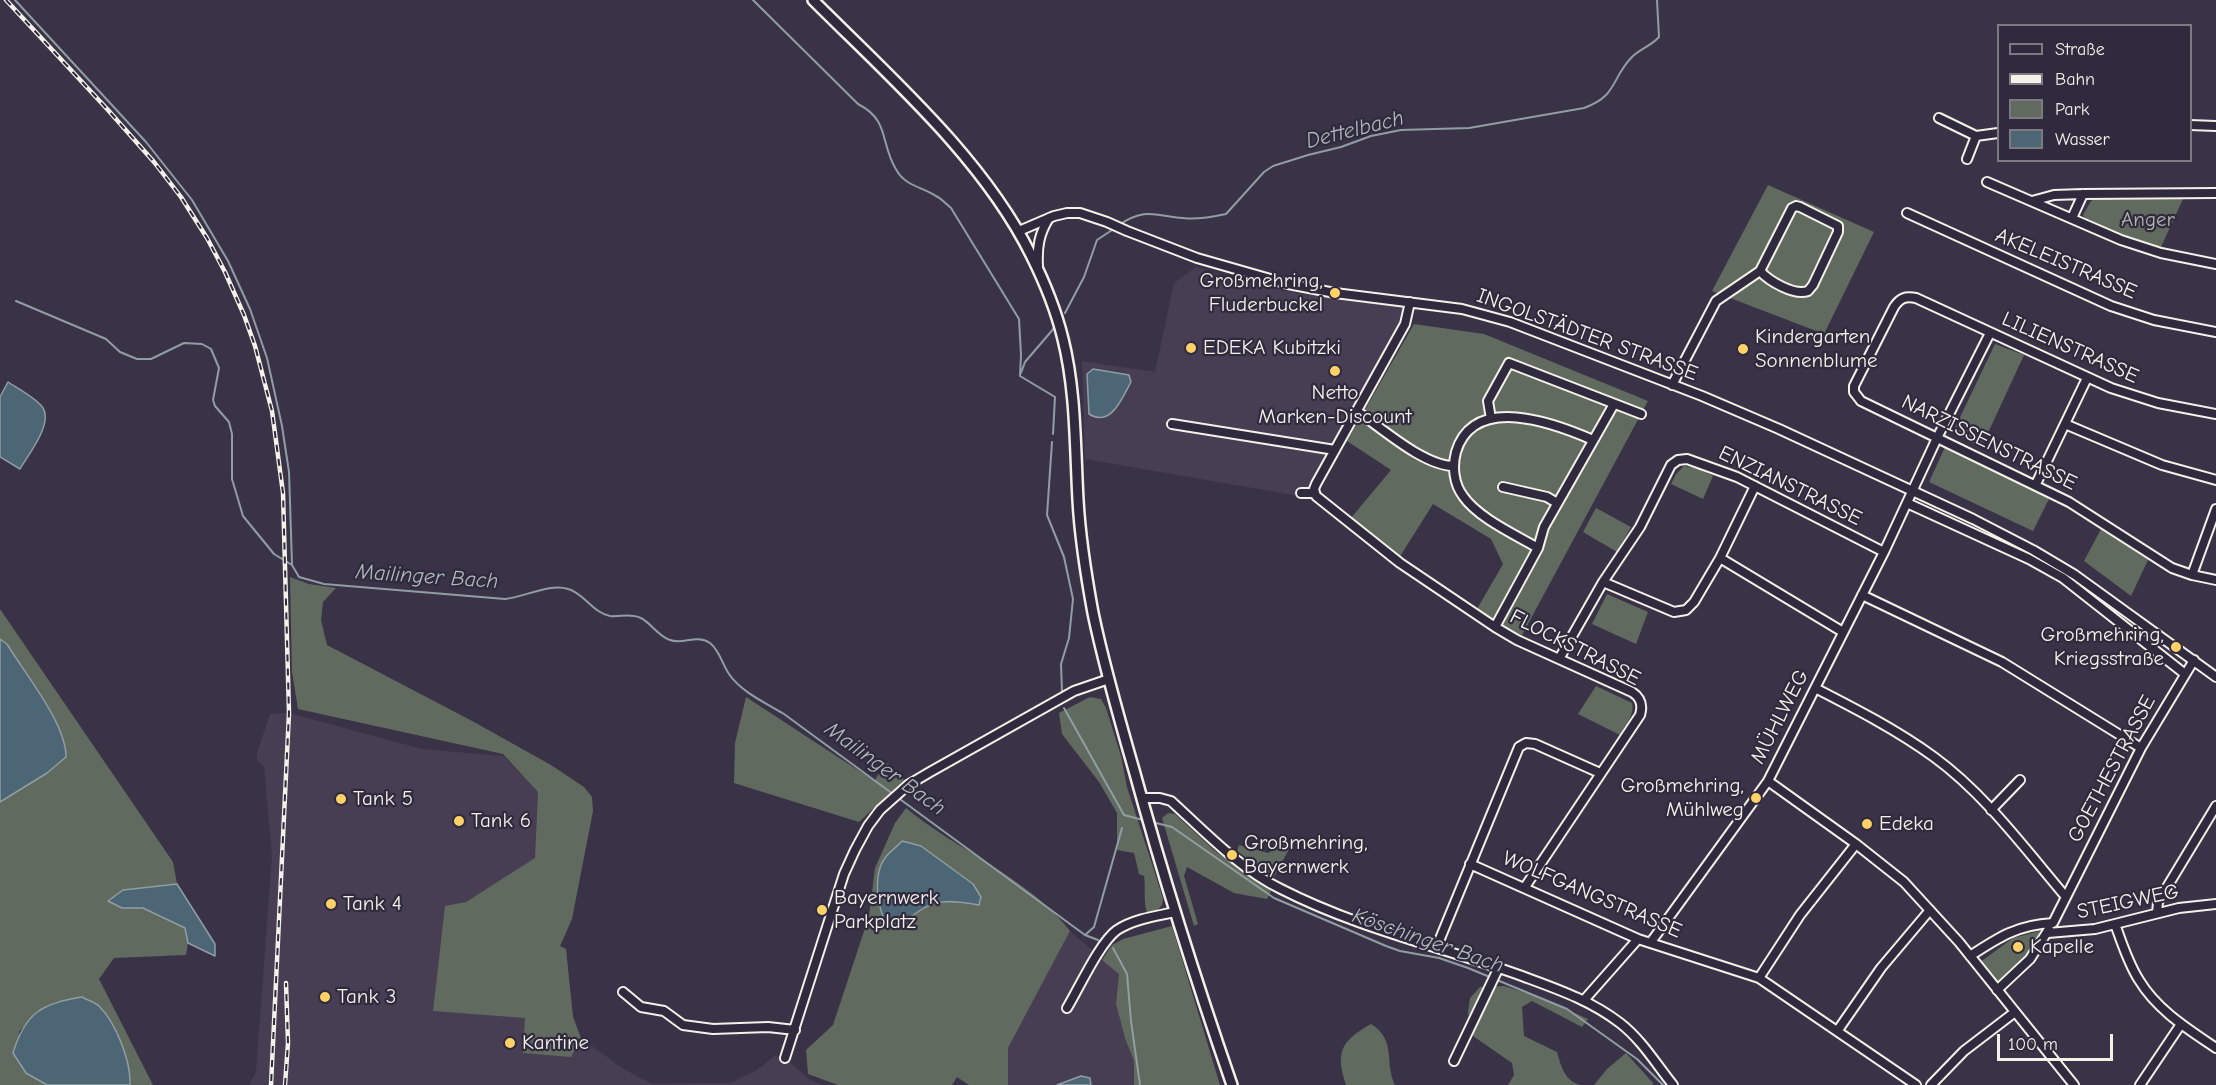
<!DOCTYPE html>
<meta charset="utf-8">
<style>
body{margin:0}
#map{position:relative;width:2216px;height:1085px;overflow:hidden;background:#3a3347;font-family:"Comic Neue",sans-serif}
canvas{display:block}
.legend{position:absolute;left:1997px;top:24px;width:195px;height:138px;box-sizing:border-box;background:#2f2a3d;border:2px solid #7e7a81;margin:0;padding:8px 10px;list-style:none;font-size:18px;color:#f4f1e8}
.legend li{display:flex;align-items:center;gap:12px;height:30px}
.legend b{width:30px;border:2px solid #7e7a81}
.scale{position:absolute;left:1997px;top:1034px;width:116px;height:27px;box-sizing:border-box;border:3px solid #f4f1e8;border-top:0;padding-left:8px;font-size:18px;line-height:21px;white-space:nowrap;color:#f4f1e8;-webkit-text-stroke:4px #2f2a3d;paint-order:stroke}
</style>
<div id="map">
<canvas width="2216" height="1085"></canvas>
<ul class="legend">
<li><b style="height:8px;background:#2f2a3d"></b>Straße</li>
<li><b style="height:8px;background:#f4f1e8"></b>Bahn</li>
<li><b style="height:16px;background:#616a5e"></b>Park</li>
<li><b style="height:16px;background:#4d6675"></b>Wasser</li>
</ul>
<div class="scale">100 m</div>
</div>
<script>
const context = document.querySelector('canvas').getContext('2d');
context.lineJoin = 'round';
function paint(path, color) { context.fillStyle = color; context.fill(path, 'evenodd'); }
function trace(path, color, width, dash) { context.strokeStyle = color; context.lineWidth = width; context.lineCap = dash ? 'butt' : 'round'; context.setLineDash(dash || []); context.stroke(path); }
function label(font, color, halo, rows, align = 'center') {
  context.font = font + ' "Comic Neue",sans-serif'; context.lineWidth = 4.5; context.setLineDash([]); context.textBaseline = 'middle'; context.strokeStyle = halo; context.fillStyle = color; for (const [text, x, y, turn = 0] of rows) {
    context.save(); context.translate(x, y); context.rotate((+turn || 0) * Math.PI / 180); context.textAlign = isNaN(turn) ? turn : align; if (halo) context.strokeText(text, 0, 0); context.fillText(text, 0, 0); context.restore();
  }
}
const built = new Path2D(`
 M1196,267L1248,283L1295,293L1407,308L1311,498L1085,459L1082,361L1155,372L1174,283Z
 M289,713L422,749L503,756L538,790L536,858L466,902L566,949L573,1017L581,1038L622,1068L652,1084L730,1083L755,1071L775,1056L785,1058L809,1079L822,1085H249L256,1072L272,856L264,767L257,760V753L270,714Z
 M1070,931L1120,974L1116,1004L1125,1037L1134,1061V1085H1091L1089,1078L1081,1076L1057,1085H1008V1048Z`);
const green = new Path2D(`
 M1768,185L1874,232L1824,334L1712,291Z
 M2137,197L2183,199L2161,247L2121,234L2085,218L2083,215L2091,201L2095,199Z
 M1414,324L1484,334L1648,401L1521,637L1477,609L1503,564L1491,539L1433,504L1399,558L1351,518L1391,470L1347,441Z
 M1995,344L2024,355L1981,448L1953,432Z
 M1945,447L2050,497L2033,531L1929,482Z
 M1684,466L1699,469L1713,476L1703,499L1671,484L1676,474Z
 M1596,508L1631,527L1617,552L1583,532Z
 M2101,529L2148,560L2131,596L2084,561Z
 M290,577L309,584L336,588L323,602L321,620L327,645L474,722L551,765L584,787L592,797L593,811L572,919L560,946L566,949L573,1017L581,1038L571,1057L523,1053L525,1018L433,1011L445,906L466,902L535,858L538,792L503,754L298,709L292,672Z
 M1607,594L1648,612L1636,644L1592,624Z
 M0,609L173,862L177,884L163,885L122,908H143L185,928L188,943L186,955L114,958L99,979L153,1085H130V1076L117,1033L58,1001L36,1012L19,1032L26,1073L47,1085H0V802L47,773L66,757C67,724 25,674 7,644L0,639Z
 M1596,686L1632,703C1635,714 1625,726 1620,735L1578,714Z
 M746,697L870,778L875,780L886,762L904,780L859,822L734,783L735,743Z
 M1090,697L1101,699L1106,708L1121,756L1127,787L1163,898L1162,905L1154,914L1147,913C1143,900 1146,889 1144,876L1139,874L1134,853L1117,850V813L1099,782L1062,734L1059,713Z
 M906,808C958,851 1029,878 1070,931L1008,1048V1085H969L957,1077L952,1085H838L808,1074L806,1050L833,1025L869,916L875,868L895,823ZM921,846L941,862L978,905C940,898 929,900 900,926Z
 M1168,813L1175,814L1215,851L1271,891L1267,899L1234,893L1187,867L1184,876L1198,924L1194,926L1162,818Z
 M1295,838L1274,877L1237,851L1239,845L1268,853Z
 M1172,926L1220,1085H1134V1061L1125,1038L1116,1004L1119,974L1102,960L1112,945L1123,939Z
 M2040,931C2035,950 2012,972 1998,984L1979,963L2013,938Z
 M1504,986L1537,996L1588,1019L1582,1027L1532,1001L1522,1007L1524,1036L1557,1052C1561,1066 1565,1082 1581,1085H1508L1514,1075L1512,1063L1473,1036L1468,1012L1470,998L1480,987Z
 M1371,1024C1397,1040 1384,1063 1395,1085H1346C1335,1052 1341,1041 1371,1024Z
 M1626,1053L1653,1083L1652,1085H1594L1607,1069Z`);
const water = new Path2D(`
 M1093,369L1129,375L1131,382C1122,398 1111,428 1089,414L1087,374Z
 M8,382C17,388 38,399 43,408C53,424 28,455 20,469L0,457V397Z
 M0,639L7,644C25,674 66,723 66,757L47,773L0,802Z
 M902,841L921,846L973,884L981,897L979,905C940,898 929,900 900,926H887C878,909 872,875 885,858C889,852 897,847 902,841Z
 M177,884L215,944V956L188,943L185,928L143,908H122L108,901L123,890Z
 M82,997C87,1000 94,1002 99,1006C116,1023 131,1061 130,1085H47L26,1073L13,1053C25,1013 42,1003 82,997Z
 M1081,1076L1090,1078L1091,1085H1057Z`);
const stream = new Path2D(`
 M15,0L146,142L192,200L228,261L250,309L267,358L282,426L289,472L292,564
 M753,0L858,104C891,121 879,143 897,171C906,186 922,187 936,196C942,199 946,204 951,208L1019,319L1021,355L1020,376
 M1119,225C1146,207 1155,216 1183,218C1197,220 1212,217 1226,214L1264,172L1273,166L1308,155L1341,147L1371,136L1401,130L1469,128L1584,108C1618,96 1611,78 1632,57C1640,49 1651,46 1659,37L1657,0
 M16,301L106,339L120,352L137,359H151L184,343L202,344L211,349L219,368L213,400L215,406L229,422L232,434V479L243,516L274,554L292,565L299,577L324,584L505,599C524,597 551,583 568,589C584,593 593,613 610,616C621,617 630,613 641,618C652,624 658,636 670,640C683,645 696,634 710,643C720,651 722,664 729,674C741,692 766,703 784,714L1085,935L1098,940
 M1065,313L1084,277L1097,240L1115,228
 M1021,373L1025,362L1055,327
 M1020,376L1055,397L1053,434
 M1052,442L1047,515L1064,557L1073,599L1069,638L1061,664L1062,692
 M1064,708L1124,815L1143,820
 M1152,822L1172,827L1274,898L1386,946L1400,951L1439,958L1468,968L1567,1009L1637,1059L1663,1085
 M1085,935L1094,927L1122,828
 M1113,948L1127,974L1131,1021L1140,1085`);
const minor = new Path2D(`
 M1939,118L1976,136
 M2190,125L2216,126
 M1967,159L1976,136L1998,133
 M1987,182L2121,240L2161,253L2216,264
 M2032,201L2054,195L2083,194L2216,193
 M1907,213L2111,306L2154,320L2216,332
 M2072,218L2083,194
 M1019,231L1054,216L1067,213H1080L1107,222L1127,231L1197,258L1288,284L1335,293L1462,309L1510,322L1702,396L1779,429L1973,519L2033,550L2075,575L2216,677
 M1038,266C1037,247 1039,234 1049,218
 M1410,302L1405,324L1316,484L1314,489L1316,496L1400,563L1495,627L1517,640L1632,692C1641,698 1643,705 1640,715L1525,887
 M1672,385L1716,301L1760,271L1792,208L1796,206L1800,207L1838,226V232L1813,285L1808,291C1794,296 1769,281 1760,271
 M1358,412C1383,429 1424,466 1454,466
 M2216,414L2158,403L2111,388L1916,298C1905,296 1900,298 1894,307L1854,386V392L1861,401L2069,502L2172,568L2192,575L2216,580
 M1491,419L1488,401L1509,363L1641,414
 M1172,424L1335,450
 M2065,424L2162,465L2216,480
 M2036,484L2087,378
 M1503,487L1547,497L1557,503
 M1301,493H1314
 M1907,503L2029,559L2063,578L2185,674
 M1538,548C1516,535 1478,518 1463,496C1454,484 1452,467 1456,452C1474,393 1554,423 1593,440
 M1720,558L1843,632
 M2192,575L2216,509
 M1603,582L1674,612L1686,610L1694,602L1720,558L1755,486
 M1862,595L2002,662L2141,748
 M1495,627L1538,548L1544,527L1614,404
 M1559,659L1603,582L1640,527L1671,465L1678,460L1687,459L1737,477L1884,552
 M1815,688C1856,709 1897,730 1934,757C1985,794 2026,850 2066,897
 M1768,781L1856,844L1904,882L1959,942L2074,1085
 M1142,798H1160L1171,801C1205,832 1240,869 1281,889C1357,928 1442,947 1522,976C1557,989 1590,1000 1620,1023C1642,1040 1656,1064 1673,1085
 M1991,810L2020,780
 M1470,864L1638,939L1759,978L1916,1085
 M2157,913L2158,902L2216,806
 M2115,924C2122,943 2128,963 2139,980C2157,1010 2188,1029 2216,1048
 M2048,933L2095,929L2179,908L2216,904
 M1651,942L1768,781L1884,552L1937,438L1990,333
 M1437,946L1519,747L1526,743L1535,744L1600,773
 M1970,956C1999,937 2017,925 2053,923L2141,748L2194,660
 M1759,978L1800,915L1856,844
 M1997,990L2030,959L2049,929
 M623,992L641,1007L664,1011L683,1025L713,1029L768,1027L795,1030
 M1585,999L1638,939
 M1067,1008C1079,988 1100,942 1117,930C1134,919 1156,916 1175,912
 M1838,1030L1881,968L1930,910
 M785,1058L844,874L855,850L868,826L880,810L908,785L930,772L1074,691L1109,679
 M1454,1061L1499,967
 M1931,1085L1964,1051L2015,1012
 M2140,1085L2181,1024`);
const major = new Path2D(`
 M813,0C889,76 983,158 1031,255C1044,281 1056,310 1063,339C1076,391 1075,446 1078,500C1080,538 1086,575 1093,613C1104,666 1119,718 1134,770C1163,876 1196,981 1232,1085`);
const rail = new Path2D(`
 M6,0L108,110L154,162L181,197L207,238L225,272L244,315L255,346L272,411L283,493L289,713L271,1085
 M285,1085L288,1043L286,983`);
const markers = [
 [1335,293,6,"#ffd166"],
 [1191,348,6,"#ffd166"],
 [1743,349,6,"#ffd166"],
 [1335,371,6,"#ffd166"],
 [2176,647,6,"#ffd166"],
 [1756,798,6,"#ffd166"],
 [341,799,6,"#ffd166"],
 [459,821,6,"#ffd166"],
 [1867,824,6,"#ffd166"],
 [1232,855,6,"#ffd166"],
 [331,904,6,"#ffd166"],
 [822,910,6,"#ffd166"],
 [2018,947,6,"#ffd166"],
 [325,997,6,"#ffd166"],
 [510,1043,6,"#ffd166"]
];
const parkNames = [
 ["Anger",2148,220]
];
const streetNames = [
 ["AKELEISTRASSE",2066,264,23],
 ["INGOLSTÄDTER STRASSE",1587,335,20],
 ["LILIENSTRASSE",2070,348,24],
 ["NARZISSENSTRASSE",1989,443,26],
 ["ENZIANSTRASSE",1790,486,26],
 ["FLOCKSTRASSE",1575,648,27],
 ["MÜHLWEG",1780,717,-63],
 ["GOETHESTRASSE",2112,769,-62],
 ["WOLFGANGSTRASSE",1592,895,23],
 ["STEIGWEG",2128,902,-12]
];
const poiNames = [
 ["Großmehring,",1323,281,"right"],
 ["Fluderbuckel",1323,305,"right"],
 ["Kindergarten",1755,337],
 ["Sonnenblume",1755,361],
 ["EDEKA Kubitzki",1203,348],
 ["Netto",1335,393,"center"],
 ["Marken-Discount",1335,417,"center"],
 ["Großmehring,",2164,635,"right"],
 ["Kriegsstraße",2164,659,"right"],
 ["Großmehring,",1744,786,"right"],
 ["Mühlweg",1744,810,"right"],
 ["Tank 5",353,799],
 ["Tank 6",471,821],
 ["Edeka",1879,824],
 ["Großmehring,",1244,843],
 ["Bayernwerk",1244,867],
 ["Bayernwerk",834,898],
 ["Parkplatz",834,922],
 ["Tank 4",343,904],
 ["Kapelle",2030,947],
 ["Tank 3",337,997],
 ["Kantine",522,1043]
];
const waterNames = [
 ["Dettelbach",1355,130,-14],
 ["Mailinger Bach",427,577,4],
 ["Mailinger Bach",885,769,36],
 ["Köschinger Bach",1428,941,19]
];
paint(built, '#473e54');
paint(green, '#616a5e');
paint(water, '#4d6675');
trace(water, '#909ea3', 1.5);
trace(stream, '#909ea3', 2);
trace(minor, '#f4f1e8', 12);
trace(major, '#f4f1e8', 14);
trace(minor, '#2f2a3d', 8);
trace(major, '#2f2a3d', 9);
trace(rail, '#f4f1e8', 4.5);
trace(rail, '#2f2a3d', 2, [7]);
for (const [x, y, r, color] of markers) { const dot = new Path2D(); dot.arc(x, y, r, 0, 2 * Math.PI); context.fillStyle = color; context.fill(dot); trace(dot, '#2f2a3d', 2); }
label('21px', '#b2b4aa', '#2f2a3d', parkNames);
label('21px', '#f4f1e8', '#2f2a3d', streetNames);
label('21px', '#f4f1e8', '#2f2a3d', poiNames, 'left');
label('italic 22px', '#b1b9ba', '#2f2a3d', waterNames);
</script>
